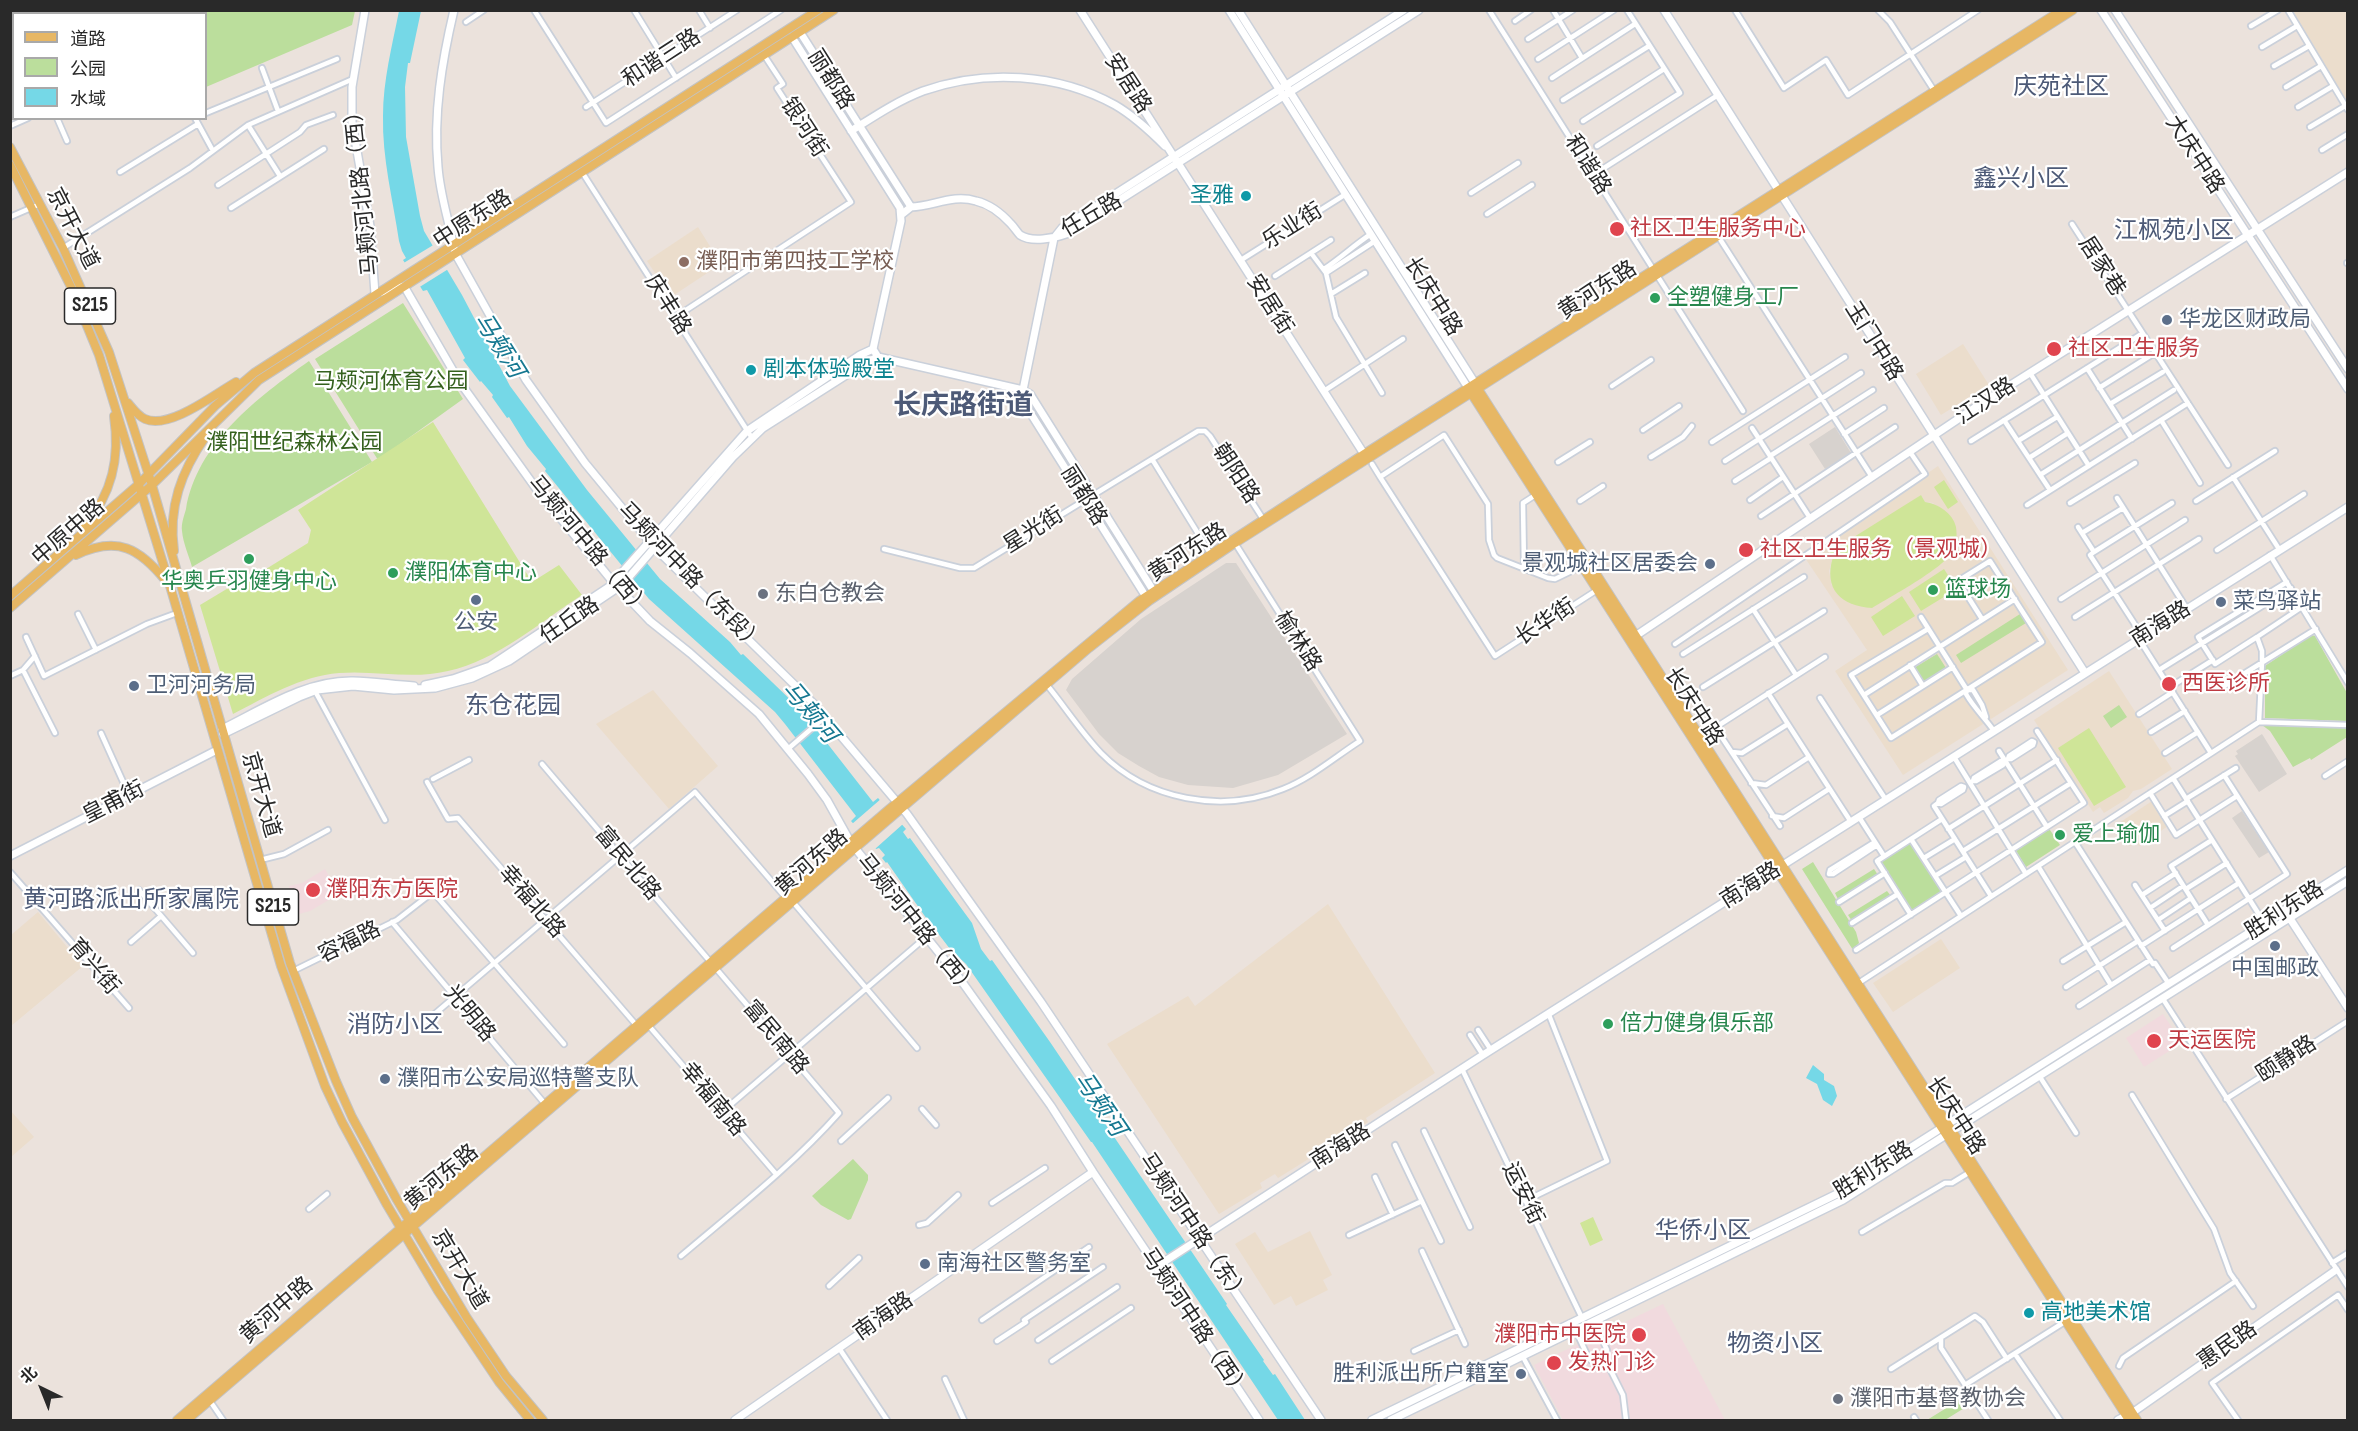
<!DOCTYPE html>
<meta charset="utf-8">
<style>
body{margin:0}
#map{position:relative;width:2358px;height:1431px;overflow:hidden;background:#ebe2dc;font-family:"Sofia Sans Condensed","Noto Sans SC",sans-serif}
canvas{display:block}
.frame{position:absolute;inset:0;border:12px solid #292929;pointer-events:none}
.legend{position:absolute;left:12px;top:12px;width:195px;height:108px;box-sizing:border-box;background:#fff;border:2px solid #a9a9a9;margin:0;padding:8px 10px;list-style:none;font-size:18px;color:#292929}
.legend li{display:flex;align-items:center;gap:12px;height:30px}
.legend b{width:30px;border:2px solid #a9a9a9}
.north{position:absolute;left:12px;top:1359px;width:60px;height:60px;-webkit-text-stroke:4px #fff;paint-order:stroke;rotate:317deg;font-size:16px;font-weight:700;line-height:24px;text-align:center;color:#292929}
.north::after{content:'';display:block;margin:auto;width:21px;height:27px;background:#292929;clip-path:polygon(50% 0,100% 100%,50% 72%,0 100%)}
</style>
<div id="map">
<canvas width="2358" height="1431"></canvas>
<div class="frame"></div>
<ul class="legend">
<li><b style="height:8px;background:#e7b764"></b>道路</li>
<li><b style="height:16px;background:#bbde9c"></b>公园</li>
<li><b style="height:16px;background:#75d8e7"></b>水域</li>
</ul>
<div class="north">北</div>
</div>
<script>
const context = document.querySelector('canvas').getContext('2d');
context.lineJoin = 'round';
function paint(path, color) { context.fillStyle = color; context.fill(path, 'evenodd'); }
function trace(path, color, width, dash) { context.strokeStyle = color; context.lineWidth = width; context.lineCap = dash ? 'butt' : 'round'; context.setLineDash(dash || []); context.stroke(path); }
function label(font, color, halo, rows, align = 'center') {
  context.font = font + ' "Sofia Sans Condensed","Noto Sans SC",sans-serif'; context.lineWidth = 4.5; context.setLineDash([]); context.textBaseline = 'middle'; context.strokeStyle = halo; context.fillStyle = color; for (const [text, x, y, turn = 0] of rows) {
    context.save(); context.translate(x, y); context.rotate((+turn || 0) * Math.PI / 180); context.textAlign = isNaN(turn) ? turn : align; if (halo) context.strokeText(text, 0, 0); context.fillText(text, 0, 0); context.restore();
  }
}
const education = new Path2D(`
 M2293,11H2347V102Z
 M698,227L721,264L671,297L647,261Z
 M1963,344L1989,385L1941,415L1916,374Z
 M1938,466L2068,670L1903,775L1835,671L1867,650L1805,558ZM1921,495L1925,502L1934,503L1832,586L1829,571L1833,557Z
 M2109,671L2172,769L2141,789L2133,791L2128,798L2104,813L2100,807L2093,812L2034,720Z
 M653,690L718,766L669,809L596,724Z
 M2152,801L2168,826L2139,846L2137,842L2130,846L2116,825Z
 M1328,904L1435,1073L1366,1118L1368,1122L1278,1178L1275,1174L1260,1183L1262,1188L1219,1214L1107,1044L1188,996L1195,1006Z
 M38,912L83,966L11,1026V935Z
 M1941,939L1960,968L1893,1012L1873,983Z
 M10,1110L34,1137L11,1157H10Z
 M1310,1231L1332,1275L1323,1280L1328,1290L1296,1306L1291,1296L1274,1305L1235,1244L1255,1232L1268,1252Z`);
const medical = new Path2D(`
 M325,869L339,894L310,911L295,915L289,886L302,883Z
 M2163,1014L2182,1043L2144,1067L2126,1038Z
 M1663,1304L1725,1420H1563L1534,1365Z`);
const green = new Path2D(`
 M193,11V10L355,11L352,25L206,87V14L186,13Z
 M403,303L463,399L378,460L315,359Z
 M309,361L372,462L192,567C189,556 183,543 182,531C181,524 184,516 186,509C197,443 258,397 309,361Z
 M2020,614L2026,623L1961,663L1956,655Z
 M2311,635L2315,636L2347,693V721L2265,718V666Z
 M1937,654L1946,668L1923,682L1914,668Z
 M2119,705L2127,717L2111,728L2103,716Z
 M2262,725L2347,727V737L2311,760L2310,758L2293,767L2270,731Z
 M2048,827L2060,845L2026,867L2015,849Z
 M1911,842L1943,891L1912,911L1880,863Z
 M1813,862L1856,932L1859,943L1853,950L1802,869Z
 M1874,869L1878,875L1838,899L1835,893Z
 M1887,891L1891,896L1852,921L1848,915Z
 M853,1159L868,1175V1180L851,1219L848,1220L821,1205L812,1196Z
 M1961,1399L1966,1407L1945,1420H1927Z`);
const pitch = new Path2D(`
 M433,422L532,582L559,565L582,595C540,622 498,660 448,671C411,680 376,670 339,673C301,676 266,697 233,714L200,605L230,587L232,590L308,543L311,530L298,510Z
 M1944,480L1958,502L1948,509L1934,487Z
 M1921,495L1925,502C1938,504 1953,513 1956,527C1957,534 1957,542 1954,549C1948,566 1890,597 1872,608C1841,606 1823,589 1833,557L1830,552Z
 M1944,569L1957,589L1921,611L1909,592Z
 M1902,596L1915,616L1883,636L1871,617Z
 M2089,728L2126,787L2094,806L2058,748Z
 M1593,1217L1603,1240L1590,1246L1580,1223Z`);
const plaza = new Path2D(`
 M1835,427L1851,453L1825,469L1809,444Z
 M1226,563H1236L1347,734L1278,775L1233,788L1188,785L1159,777L1139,766L1118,753L1099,734L1066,690L1072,679L1141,619Z
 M2262,734L2287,774L2259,792L2235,756L2238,754L2236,751Z
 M2242,811L2269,852L2259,858L2232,818Z`);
const water = new Path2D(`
 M399,11H421L410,63H408L405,87L406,137L420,216L424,231L462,295L510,386L587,490L660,579L730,642L741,655L743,654L802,711L873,802L878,798L906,829L903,832L908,839L910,838L972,923L981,949L990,961L992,960L1050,1042L1227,1304L1226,1305L1264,1360L1263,1361L1273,1375L1275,1374L1305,1420H1278L1092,1142H1091L966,964L950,949L924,915L887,862L886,863L882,858L885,855L879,848L876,849L851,821L856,816L785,724L775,712L649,599L545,471L546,469L527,446L509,417L507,418L492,397L493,395L481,381L480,382L463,360L465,358L427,290L423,291L403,260L406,258L402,251L399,241C393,200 382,158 383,116C383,81 392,46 399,11Z
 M1813,1065L1824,1074V1080L1834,1086L1837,1096L1832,1106L1823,1100L1817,1084L1806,1078Z`);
const pier = new Path2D(`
 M435,244L450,268L418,288L402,264Z
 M882,798L903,824L875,849L852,824Z`);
const street = new Path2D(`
 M136,10L137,14
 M534,10L606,123L781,10
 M634,10L676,78
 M699,10L710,28
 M1489,10L1743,411
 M1553,10L1582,58
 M1735,10L1784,88L1826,60L1848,95L1978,10
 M1878,10L1890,22L1935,92
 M2288,10L2348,110
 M1515,21L1531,10
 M466,22L484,10
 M2251,26L2278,10
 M1528,39L1573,10
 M2262,47L2297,26
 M1538,59L1614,10
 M2274,66L2309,46
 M262,68L278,111
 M1552,78L1635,24
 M2286,87L2321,66
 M1563,100L1649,46
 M586,107L737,10
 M2298,107L2333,86
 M206,113L337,59
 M57,118L67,141
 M195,118L213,151
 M1583,121L1664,69
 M248,125L280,176
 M10,126L28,118
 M2310,127L2345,106
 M1597,146L1680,93L1627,10
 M2322,150L2348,134
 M120,172L198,124
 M582,172L752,438
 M1593,175L1718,95
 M218,185L300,132L306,125L333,115
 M1471,193L1518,163
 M231,208L324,149
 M1487,214L1532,185
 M10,217L40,204
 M2072,224L2228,465
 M1718,236L1872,477
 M63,248L190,168L248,125L353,79
 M1311,253L1326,273L1336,317L1382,393
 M1241,260L1346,194
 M2347,263H2348
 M1324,269C1341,258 1354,245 1371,234
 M1326,273L1375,241
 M1275,276L1331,240
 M1331,294L1365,273
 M674,318L851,202L777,88L783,84L764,55
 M2087,368L2132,439
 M2030,373L2089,466
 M1612,386L1651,360
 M2099,388L2153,354
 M1324,391L1403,339
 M2110,404L2163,372
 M2004,420L2050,490
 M2161,420L2200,483
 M1752,428L1810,518
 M1643,430L1679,406
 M1844,434L1884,408
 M1971,441L2140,335
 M2018,441L2057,417
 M1712,442L1845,357
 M1770,456L1873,390
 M1651,457L1683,437L1692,426
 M2029,458L2068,433
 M1152,459L1210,553
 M1725,461L1861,373
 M1558,462L1590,442
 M1372,464L1380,477L1444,435L1488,504L1489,540L1494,555L1497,558L1548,578L1555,579L1582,566
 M2040,475L2174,390
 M1380,477L1495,656L1597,590
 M2233,477L2279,549
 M1735,481L1771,458
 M2117,498L2187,609
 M1750,500L1783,477
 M1580,501L1603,486
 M2196,501L2275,451
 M2070,503L2135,463
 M2027,505L2188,403
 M1761,516L1895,427
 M2078,527L2094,552L2090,555L2143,637
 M2082,533L2123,508
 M884,549L960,568H974L1198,431H1205L1210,436L1263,519
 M2217,550L2304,494
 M2094,552L2172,503
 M2270,555L2348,683
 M1524,567L1523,503L1537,494
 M2061,599L2185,520
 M1753,609L1796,675
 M78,614L96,650
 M1921,617L1967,690L1966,694C1974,708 1985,718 1994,731
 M2075,617L2199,539
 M1928,629L1851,675L1891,738L2042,642L1990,561L1958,581L1982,619
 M26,637L44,676L147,624L177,613
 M2257,637L2215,664L2198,637L2287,582
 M2139,639L2211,753
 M1675,644L1925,474L1910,452
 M1683,654L1804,577
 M1910,665L1923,686
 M23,670L55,733
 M2159,670L2291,588
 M10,676L23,670L35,656
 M1047,685C1065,707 1081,732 1101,753C1147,800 1222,814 1283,789C1311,778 1335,757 1360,741L1235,543
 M1703,687L1824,611
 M2170,687L2213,660
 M2221,688L2316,629
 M1967,690H1973L1982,705L1986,717
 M315,691L385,820
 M1768,693L1851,822
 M1864,695L2015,599
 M1820,698L1886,800
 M2139,714L2173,692
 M1877,715L1953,667
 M2259,722L2262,662V651L2257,637L2302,607
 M2151,732L2185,711
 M101,733L129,795
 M1721,736L1780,826
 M1699,738L1825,657
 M2032,741L2034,742L2033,745L2011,759H2008L2009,756Z
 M789,748L825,717
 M1999,751L2047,827
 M1732,752L1742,753L1788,724
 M2165,753L2198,732
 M1954,757L2026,874
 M2001,761H2004L2003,765L1976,781H1973L1974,778Z
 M542,764L839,1113C793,1165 734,1211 681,1256
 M2325,776L2348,761
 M2173,778L2265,924
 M433,779L469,760
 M427,782L448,819L458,818L637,1026
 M1751,783L1766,785L1809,757
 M1961,786L1964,787L1963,790L1941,804L1938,803L1939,800Z
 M2150,793L2176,835L2237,796
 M2186,799L2236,768
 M1938,803L1934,806L1991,896
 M1772,816L1784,818L1829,789
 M2164,816L2188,801
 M1859,817L1884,856
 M1948,829L2057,760
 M1911,839L1961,916
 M1875,842L1830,870L1829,874H1833L1877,845
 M2075,842L2153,964L2155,963L2169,984
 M1963,851L2071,783
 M1924,858L1955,839
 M260,860L284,854L328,830
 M2038,866L2111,985
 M10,872L129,1008
 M1935,876L1966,857
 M2135,885L2165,931
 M2186,889L2227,863
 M139,890L193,953
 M2142,895L2176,873
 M1839,902L1885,873
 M2150,908L2183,886
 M1911,915L1877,861L1942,819
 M2158,920L2191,898
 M392,922L545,1104
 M1852,923L1898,894
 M2208,925L2171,866L2212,840
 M131,942L161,916
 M2141,946L2239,883
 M2173,948L2287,874L2224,775
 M1856,950L2084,803L2037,731
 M2063,961L2126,922
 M293,971L397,920L433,892L564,1044
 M1857,984L2259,722L2348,725
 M2066,987L2138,941
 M2163,999L2348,1287
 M2079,1006L2150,960
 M424,1023L695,792L786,898L793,902L917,1048
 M649,1026L776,1174
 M1478,1030L1491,1050
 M1470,1035L1483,1055
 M1462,1069L1582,1318
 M2040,1077L2076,1133
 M2132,1095L2214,1229L2230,1273L2253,1306
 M2226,1099L2348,1021
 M922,1109L936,1125
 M722,1112L925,938
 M1424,1131L1470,1227
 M841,1141L888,1098
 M1395,1145L1441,1241
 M1375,1177L1393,1215
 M1525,1201L1607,1161L1549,1015
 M992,1203L1045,1168
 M309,1209L327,1194
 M919,1225L927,1223L958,1195
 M1862,1232L1945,1183H1952L1970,1172
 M1349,1235L1422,1201
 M1422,1251L1465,1344
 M2332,1263L2348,1253
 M829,1286L859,1258
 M982,1320L1089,1247
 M1024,1320L1103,1267
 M1576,1331L1589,1359L1592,1361L1604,1357L1607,1350L1594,1322
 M1941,1338V1348L1988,1420
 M1038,1340L1117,1287
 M997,1341L1026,1322
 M839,1348L887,1420
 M1414,1351L1459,1330
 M2015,1354L2060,1420
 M1523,1357L1557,1420
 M1604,1357L1623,1395L1626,1420
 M1052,1361L1131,1308
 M2119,1366L2123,1358L2236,1281
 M1891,1369L1975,1316L1983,1322L2007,1359
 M945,1379L964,1420
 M1965,1385L2066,1321
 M210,1401L223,1420
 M1914,1417L1916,1420
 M2238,1420L2212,1383L2338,1295L2348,1310`);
const secondary = new Path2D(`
 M365,10L352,87V122L370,226L375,294L404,286L459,381L535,487L613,582L650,621L690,653L759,714L808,774L827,800L851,843L960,979L1051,1106L1093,1172L1259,1420
 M454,10C442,61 433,114 438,167C440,196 450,224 455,253L526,380L585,463L655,548L813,703L907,814L1041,1002L1321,1420
 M1080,10L1364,454
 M1229,10L1470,391
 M1238,10L1478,388
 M1664,10L2085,673
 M2101,10L2348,389
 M2115,10L2348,369
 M800,32L911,207L901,215
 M792,37L900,208L901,221L873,349L878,357L1023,390L1054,238L1062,228L1404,10
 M851,131C875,116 897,101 923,91C985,69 1057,73 1115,105C1134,116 1150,131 1165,146
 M911,207C934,206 953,194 976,201C989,204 1002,214 1011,224C1014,227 1017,232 1020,235C1032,243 1054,238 1066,234L1419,10
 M1148,600L1021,398L1023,390L1030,394L1156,595
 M1631,639L1979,405L2348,172
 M425,685L453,679L490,666L609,587L747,431L860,355L873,349
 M222,729C263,709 306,680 353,681C373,681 393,685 414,686
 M223,734L299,697L317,690L353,686L394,690L435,688L472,678L509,661L623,584L733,457L763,428L865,363L878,357
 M10,856L217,750
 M2287,914L2348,1008
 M1156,1267L1483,1055L2348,507
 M735,1420L1093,1172
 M1372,1420L1839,1193L2348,870
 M1391,1420L1843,1200L2348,881
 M2118,1420L2132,1413L2336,1270`);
const primary = new Path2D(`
 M10,147L63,248L109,352L152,485L290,963L336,1081L352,1117L397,1200L467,1318L506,1376L543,1420
 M10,165L71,287L99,355L170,586L281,966L325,1086L342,1122L387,1205L438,1291L499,1382L530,1420
 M1478,389L2137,1420
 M1471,393L2129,1420
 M128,403C133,409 138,416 145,419C169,430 215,394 236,382
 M85,525C113,493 120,457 114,416
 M174,551C168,507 181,472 206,436
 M76,555C118,535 140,549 166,581
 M10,596L139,484L215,406L254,373L818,10
 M10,608L152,485L259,380L834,10
 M177,1420L888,810L1139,601L1364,454L2062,10
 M187,1420L1089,648L1149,601L1235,543L2073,10`);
const markers = [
 [1246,196,6,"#0f9aa8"],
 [1617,229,8,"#e0444e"],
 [684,262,6,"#8d6e63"],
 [1655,298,6,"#2e9e5b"],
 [2167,320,6,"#5c6f8a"],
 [2054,349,8,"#e0444e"],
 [751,370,6,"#0f9aa8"],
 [1746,550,8,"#e0444e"],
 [249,559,6,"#2e9e5b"],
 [1710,564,6,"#5c6f8a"],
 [393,573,6,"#2e9e5b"],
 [1933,590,6,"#2e9e5b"],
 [763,594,6,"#6b7280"],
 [476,600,6,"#5c6f8a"],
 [2221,602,6,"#5c6f8a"],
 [2169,684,8,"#e0444e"],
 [134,686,6,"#5c6f8a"],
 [2060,835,6,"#2e9e5b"],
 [313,890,8,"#e0444e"],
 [2275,946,6,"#5c6f8a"],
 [1608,1024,6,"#2e9e5b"],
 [2154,1041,8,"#e0444e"],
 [385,1079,6,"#5c6f8a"],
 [925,1264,6,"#5c6f8a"],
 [2029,1313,6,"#0f9aa8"],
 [1639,1335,8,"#e0444e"],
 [1554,1363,8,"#e0444e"],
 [1521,1374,6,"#5c6f8a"],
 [1838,1399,6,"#6b7280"]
];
const shields = [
 [90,306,51],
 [273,907,51]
];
const shieldNames = [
 ["S215",90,306],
 ["S215",273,907]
];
const streetNames = [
 ["和谐三路",662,59,-33],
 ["丽都路",830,80,58],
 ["安居路",1127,84,57],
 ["银河街",803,128,57],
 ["大庆中路",2194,155,57],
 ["和谐路",1587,165,58],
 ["马颊河北路（西）",363,188,-96],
 ["任丘路",1092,216,-30],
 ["中原东路",473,220,-33],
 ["乐业街",1293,227,-32],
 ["京开大道",72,229,63],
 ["居家巷",2101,267,57],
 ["黄河东路",1598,291,-33],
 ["长庆中路",1432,297,58],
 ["庆丰路",667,305,58],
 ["安居街",1269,305,58],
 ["玉门中路",1873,342,58],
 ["江汉路",1986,402,-33],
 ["朝阳路",1235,474,57],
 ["丽都路",1083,496,58],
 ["星光街",1034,531,-32],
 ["中原中路",69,533,-41],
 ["马颊河中路（西）",588,547,50],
 ["黄河东路",1188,553,-33],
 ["马颊河中路（东段）",690,578,46],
 ["任丘路",570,621,-34],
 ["长华街",1546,623,-33],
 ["南海路",2161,625,-32],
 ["榆林路",1297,642,57],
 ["长庆中路",1693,707,57],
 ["京开大道",260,795,74],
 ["皇甫街",114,803,-27],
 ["黄河东路",812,863,-41],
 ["富民北路",627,864,50],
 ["南海路",1751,886,-32],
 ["幸福北路",531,902,49],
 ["胜利东路",2285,911,-33],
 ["马颊河中路（西）",916,926,51],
 ["容福路",350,943,-26],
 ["育兴街",93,967,49],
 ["光明路",469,1014,50],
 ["富民南路",775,1038,50],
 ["颐静路",2287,1060,-33],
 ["幸福南路",712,1100,50],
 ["长庆中路",1955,1116,57],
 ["南海路",1341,1147,-32],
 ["胜利东路",1874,1171,-32],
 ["黄河东路",442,1178,-40],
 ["运安街",1522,1194,64],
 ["马颊河中路（东）",1193,1229,56],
 ["京开大道",459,1270,59],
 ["黄河中路",277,1311,-41],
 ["南海路",884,1317,-35],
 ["马颊河中路（西）",1194,1324,56],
 ["惠民路",2228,1346,-35]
];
const cultureNames = [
 ["圣雅",1234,196,"right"],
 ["剧本体验殿堂",763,370],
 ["高地美术馆",2041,1313]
];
const healthNames = [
 ["社区卫生服务中心",1630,229],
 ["社区卫生服务",2068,349],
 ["社区卫生服务（景观城）",1760,550],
 ["西医诊所",2182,684],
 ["濮阳东方医院",326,890],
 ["天运医院",2168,1041],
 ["濮阳市中医院",1626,1335,"right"],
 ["发热门诊",1568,1363]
];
const educationNames = [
 ["濮阳市第四技工学校",696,262]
];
const leisureNames = [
 ["全塑健身工厂",1667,298],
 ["濮阳体育中心",405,573],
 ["华奥乒羽健身中心",249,582,"center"],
 ["篮球场",1945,590],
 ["爱上瑜伽",2072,835],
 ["倍力健身俱乐部",1620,1024]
];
const serviceNames = [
 ["华龙区财政局",2179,320],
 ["景观城社区居委会",1698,564,"right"],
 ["菜鸟驿站",2233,602],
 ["公安",476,623,"center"],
 ["卫河河务局",146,686],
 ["中国邮政",2275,969,"center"],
 ["濮阳市公安局巡特警支队",397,1079],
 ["南海社区警务室",937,1264],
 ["胜利派出所户籍室",1509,1374,"right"]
];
const parkNames = [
 ["马颊河体育公园",391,382],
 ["濮阳世纪森林公园",294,443]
];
const worshipNames = [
 ["东白仓教会",775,594],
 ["濮阳市基督教协会",1850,1399]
];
const neighbourhoodNames = [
 ["庆苑社区",2061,88],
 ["鑫兴小区",2021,180],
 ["江枫苑小区",2174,232],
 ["东仓花园",513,707],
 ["黄河路派出所家属院",131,901],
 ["消防小区",395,1026],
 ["华侨小区",1703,1232],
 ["物资小区",1775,1345]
];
const waterNames = [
 ["马颊河",498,346,58],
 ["马颊河",809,713,50],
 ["马颊河",1099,1105,56]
];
const districtNames = [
 ["长庆路街道",963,407]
];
paint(education, '#ebddcc');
paint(medical, '#f1dade');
paint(green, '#bbde9c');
paint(pitch, '#cfe598');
paint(plaza, '#d7d2ce');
paint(water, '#75d8e7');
paint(pier, '#ebe2dc');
trace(street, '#cad0da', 8);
trace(secondary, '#cad0da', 10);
trace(primary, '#c3c3c3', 10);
trace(street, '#fff', 4.5);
trace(secondary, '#fff', 7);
trace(primary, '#e7b764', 8);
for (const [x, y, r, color] of markers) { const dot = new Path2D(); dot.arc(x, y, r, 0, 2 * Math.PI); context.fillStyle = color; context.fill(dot); trace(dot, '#fff', 2); }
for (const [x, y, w] of shields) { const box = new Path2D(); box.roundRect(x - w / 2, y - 18, w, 36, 4.5); context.fillStyle = '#fff'; context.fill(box); trace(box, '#292929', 1.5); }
label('bold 21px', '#292929', null, shieldNames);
label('22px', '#292929', '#fff', streetNames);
label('22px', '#0d838f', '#fff', cultureNames, 'left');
label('22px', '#be3a42', '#fff', healthNames, 'left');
label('22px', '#785e54', '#fff', educationNames, 'left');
label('22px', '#27864d', '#fff', leisureNames, 'left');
label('22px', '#4e5e75', '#fff', serviceNames, 'left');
label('22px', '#35611e', '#fff', parkNames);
label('22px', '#5b616d', '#fff', worshipNames, 'left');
label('24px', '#4d5a77', '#fff', neighbourhoodNames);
label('italic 24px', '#167891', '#fff', waterNames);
label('bold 28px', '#4d5a77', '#fff', districtNames);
</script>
